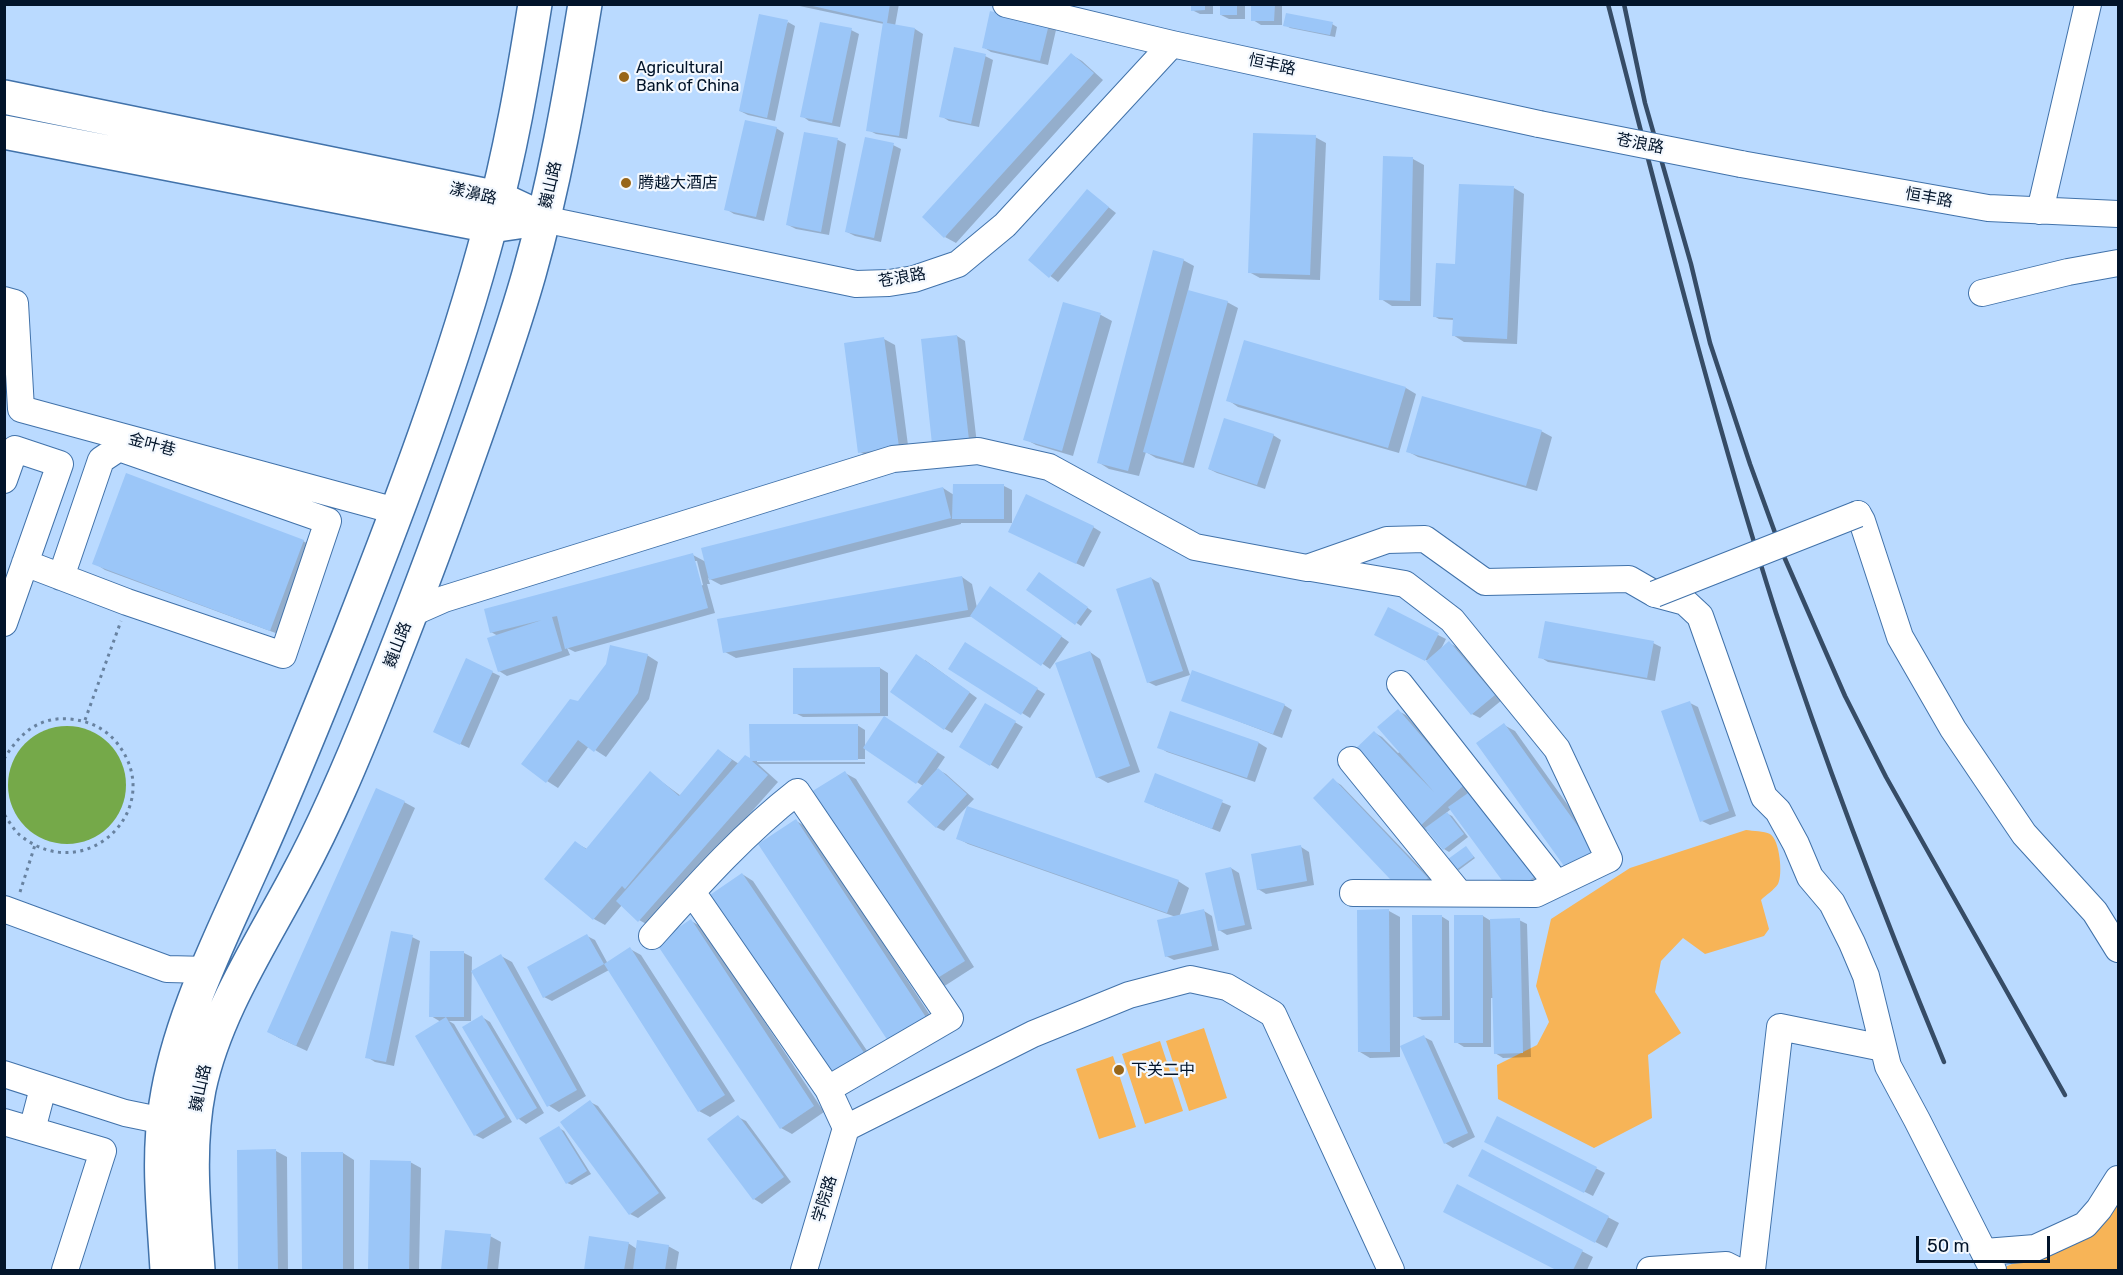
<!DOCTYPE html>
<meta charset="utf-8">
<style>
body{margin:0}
#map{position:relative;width:2123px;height:1275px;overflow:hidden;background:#badaff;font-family:Rubik,sans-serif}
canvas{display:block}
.frame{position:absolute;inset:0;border:6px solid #02142a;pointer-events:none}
.scale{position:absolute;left:1916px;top:1236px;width:134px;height:27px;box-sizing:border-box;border:3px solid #02142a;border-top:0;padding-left:8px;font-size:18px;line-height:21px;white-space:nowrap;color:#02142a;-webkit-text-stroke:4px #f3f8fe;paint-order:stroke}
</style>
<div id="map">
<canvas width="2123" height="1275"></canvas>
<div class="frame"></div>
<div class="scale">50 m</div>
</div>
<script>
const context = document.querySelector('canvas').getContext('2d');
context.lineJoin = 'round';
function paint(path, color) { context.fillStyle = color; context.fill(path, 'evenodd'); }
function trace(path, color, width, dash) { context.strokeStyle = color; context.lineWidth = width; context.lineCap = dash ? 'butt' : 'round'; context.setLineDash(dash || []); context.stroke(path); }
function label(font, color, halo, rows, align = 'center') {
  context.font = font + ' Rubik,"Noto Sans SC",sans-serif'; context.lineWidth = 4.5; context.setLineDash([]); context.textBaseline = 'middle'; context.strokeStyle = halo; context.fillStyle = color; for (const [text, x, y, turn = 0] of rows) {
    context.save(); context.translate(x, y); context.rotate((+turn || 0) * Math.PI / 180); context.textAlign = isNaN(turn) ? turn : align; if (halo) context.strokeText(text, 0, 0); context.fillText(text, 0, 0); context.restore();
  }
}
const green = new Path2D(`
 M1746,830C1753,831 1764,831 1770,834C1780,840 1783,875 1778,884C1774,890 1766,895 1761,900L1769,929L1764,936L1705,954L1683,938L1661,961L1655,992L1681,1033L1648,1055L1652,1118L1594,1148L1498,1099L1497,1065L1537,1045L1549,1022L1536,986L1551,919L1630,868Z
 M1204,1028L1227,1098L1189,1111L1166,1041Z
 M1160,1041L1183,1111L1145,1124L1122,1054Z
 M1113,1056L1136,1127L1099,1139L1076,1069Z
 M2118,1192V1270H2007L2005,1267L2079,1235Z`);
const water = new Path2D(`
 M8 785a59 59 0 1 1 118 0a59 59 0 1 1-118 0Z`);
const shadow = new Path2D(`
 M790,4H899L895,26L915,29L923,34L907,139L876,134L868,130L884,24Z
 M1192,4H1213V14H1200L1192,10Z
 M1221,4H1245V19H1229L1221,15Z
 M1253,4H1282V25H1261L1253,20Z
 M788,22L795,26L775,121L748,115L740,111Z
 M1332,24L1337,27L1335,37L1290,28L1285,25Z
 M1049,25L1056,30L1048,65L991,52L983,47Z
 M851,30L859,34L840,127L809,121L802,116Z
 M1072,55L1082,61L1103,80L956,243L945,237Z
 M985,56L993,60L979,127L949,121L941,116Z
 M776,128L784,133L764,221L734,214L726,209Z
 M805,134L838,140L846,144L829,235L796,229L788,225Z
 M1315,137L1326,143L1320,280L1260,278L1249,272Z
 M893,145L901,149L881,242L855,236L847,232Z
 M1384,158L1413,159L1424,165L1421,306H1392L1381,299Z
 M1514,188L1524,194L1517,344L1464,342L1453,335L1454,320L1439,319L1434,316L1455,266Z
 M1088,191L1116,213L1058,282L1030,260Z
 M1183,260L1194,266L1188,291L1227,302L1238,308L1194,468L1156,458L1146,452L1139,476L1109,469L1098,462Z
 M1064,304L1101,315L1112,321L1073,456L1036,445L1025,439Z
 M957,336L965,341L977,444L942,448Z
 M884,339L895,345L909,453L871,458L860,452Z
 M1406,388L1416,394L1399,453L1238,407L1228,400Z
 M1541,431L1552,437L1537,491L1418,457L1407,451Z
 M1273,435L1281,440L1265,489L1217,473L1209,469Z
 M1004,486L1012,490V523H961V524L721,585L708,578L710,584H707L715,613L575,652L567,648L570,655L507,676L499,671L498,636L491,632L693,555L706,562L943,488L954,495ZM694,561H697L703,585L700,586Z
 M1093,527L1101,532L1084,567L1018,536Z
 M303,541L314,547L281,635L105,570L94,563Z
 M962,577L972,584L977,608L998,592L1069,642L1050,669L974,616L736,658L725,652Z
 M1044,577L1092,611L1081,626L1028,590Z
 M1151,578L1159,583L1190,675L1156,686L1148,682Z
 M1438,635L1446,639L1440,651L1449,643L1457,647L1502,700L1480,718L1472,714L1428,661L1384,639Z
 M1653,643L1661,647L1655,681L1548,662L1540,657Z
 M965,644L1045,694L1030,718L950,668Z
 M1090,652L1100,659L1140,772L1108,783L1097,777Z
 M647,655L658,662L649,699L606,757L589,746L558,788L547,781L578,702Z
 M467,660L500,676L469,748L443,736Z
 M925,660L977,698L952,733L945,729Z
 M880,668L888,673V716L803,717L795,713Z
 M1183,700L1284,705L1292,710L1282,738Z
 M1690,703L1698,707L1736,816L1710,825L1702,821Z
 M986,705L1023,727L998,769L961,747Z
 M1398,711L1406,715L1471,790L1541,882L1521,897L1451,809L1446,813L1452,816L1468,837L1449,852L1444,849L1429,830L1427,831L1419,826L1375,733L1382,737L1398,753L1400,752Z
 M1171,713L1259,743L1267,748L1255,782L1167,752L1159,747Z
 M893,723L945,757L937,769L946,774L974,799L944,831L936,827L923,786L865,748Z
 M857,725L865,730V764H758L778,782L650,926L639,920L622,905L605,925L594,919L546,879L576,843L587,849L650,773L681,796L719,751L739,764ZM757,759H865V762H757Z
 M1504,725L1515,731L1607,860L1570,872Z
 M845,773L856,779L974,967L943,987L932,981Z
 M1156,775L1231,806L1220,832L1154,806Z
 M1333,780L1341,785L1435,883L1408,896Z
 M404,802L415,808L307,1051L279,1038L269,1032Z
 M796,821L807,827L941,1032L905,1055Z
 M957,838L1178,881L1189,888L1179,917L1204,911L1212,916L1219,950L1174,960L1166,956L1176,917L968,844Z
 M1301,847L1309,852L1314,885L1266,894L1258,889Z
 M1466,848L1475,858L1459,870L1457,869Z
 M1231,868L1239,873L1252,929L1227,935L1219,930Z
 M742,874L753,881L878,1067L845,1090Z
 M1389,911L1400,917V1057L1370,1058L1360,1052Z
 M1441,916L1449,921L1450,1020H1422L1414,1016Z
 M1483,916L1491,921L1519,920L1527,924L1531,1057L1503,1058L1495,1053L1494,998H1491V1047H1464L1456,1042Z
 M691,921L702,927L824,1112L792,1134L781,1128Z
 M587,936L595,940L608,964L630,949L641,955L735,1101L710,1117L699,1111L609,970L552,1001L544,997Z
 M412,937L420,941L394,1066L375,1062L367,1057Z
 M464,953L472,957L471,1021H449L454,1024L512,1122L483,1139L475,1135L441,1022L431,1016Z
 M501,956L512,962L586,1096L559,1112L548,1105Z
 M482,1017L490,1022L544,1113L526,1124L519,1119L464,1028Z
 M1424,1037L1432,1041L1475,1137L1453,1148L1445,1143Z
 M590,1102L598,1106L666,1198L638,1218L630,1214Z
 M738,1117L746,1121L791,1182L762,1204L754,1199L709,1139Z
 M1498,1118L1605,1173L1593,1196L1494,1146Z
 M559,1128L564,1131L591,1174L572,1185L567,1183Z
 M276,1151L287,1157L288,1270H240L238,1152Z
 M1483,1151L1619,1223L1607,1248L1481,1182Z
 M343,1153L354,1160V1270H303V1154Z
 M372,1162H410L421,1168L419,1270H370Z
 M1458,1186L1593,1257L1587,1270H1558L1456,1217Z
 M446,1232L490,1236L501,1242L498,1270H442Z
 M591,1238L628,1243L637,1249L668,1246L679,1252L676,1270H585Z`);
const building = new Path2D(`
 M804,4H890L887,23L915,28L899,136L866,131L883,22Z
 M1191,4H1205V10L1191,11Z
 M1220,4H1237V15H1220Z
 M1251,4H1275L1274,21H1251Z
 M990,11L1049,24L1040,61L982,48Z
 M1286,13L1333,22L1330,35L1283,26Z
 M759,14L788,20L767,118L739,111Z
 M820,22L852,28L832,123L800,117Z
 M954,47L986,54L971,124L939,117Z
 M1071,53L1094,73L944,238L922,217Z
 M745,120L777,127L756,217L724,210Z
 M804,132L838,138L821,232L786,225Z
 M1253,133L1316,135L1310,275L1248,273Z
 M865,137L894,143L874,238L845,232Z
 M1383,156L1413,157L1410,301L1379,300Z
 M1459,184L1514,186L1507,339L1452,336L1453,318L1433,317L1436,263L1455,264Z
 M1087,189L1109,207L1049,278L1028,260Z
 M1153,250L1184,259L1128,471L1097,463Z
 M1188,290L1228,301L1183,463L1143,452Z
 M1063,302L1101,313L1062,451L1023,440Z
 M957,335L969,440L932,444L921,339Z
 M884,337L899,447L858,453L844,343Z
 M1244,340L1406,387L1388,448L1226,401Z
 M1422,396L1542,430L1526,486L1406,452Z
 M1224,418L1274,434L1257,485L1208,469Z
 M126,473L304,540L270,631L92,564Z
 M953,484H1004V519H952Z
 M943,487L951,518L709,580L701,548Z
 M1026,494L1094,526L1076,564L1008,532Z
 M693,553L708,608L565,649L557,616L552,617L562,651L498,672L487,638L542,620L490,633L484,609Z
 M1039,572L1088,607L1075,625L1026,590Z
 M962,576L968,610L723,653L717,619Z
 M1151,577L1183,671L1147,683L1116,589Z
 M990,586L1062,636L1041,666L970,616Z
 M1388,607L1439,633L1425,661L1374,635Z
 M1545,621L1654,641L1647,678L1538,658Z
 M1449,641L1495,695L1471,715L1426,661Z
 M965,642L1038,688L1021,715L948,669Z
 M610,645L648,654L638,693L594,752L578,740L546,783L521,764L570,699L578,701L606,664Z
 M1090,651L1130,766L1096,778L1055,663Z
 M916,654L970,692L944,730L890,692Z
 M466,658L493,671L460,745L433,732Z
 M880,667V713L793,714V668Z
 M1192,670L1285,704L1273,734L1181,701Z
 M1690,701L1729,811L1700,822L1661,711Z
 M985,703L1016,721L990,766L959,747Z
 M1398,709L1464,785L1418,828L1349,755L1374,731L1434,792L1377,727Z
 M1170,711L1259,742L1247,778L1157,748Z
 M884,716L938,752L916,784L863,748Z
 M1504,723L1597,853L1569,873L1476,743Z
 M749,724H858V760L752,761L768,775L638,922L616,901L745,755L750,758Z
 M718,749L732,760L625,889L622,886L593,920L544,879L575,841L586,849L650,771L679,796Z
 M938,768L967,794L936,828L907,802Z
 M845,771L965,961L931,982L811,792Z
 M1155,773L1223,800L1212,829L1144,802Z
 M1333,778L1428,878L1408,898L1313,798Z
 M376,788L405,801L296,1046L267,1032Z
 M1471,791L1534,877L1512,894L1448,807Z
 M967,806L1179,880L1167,913L956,839Z
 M1447,812L1464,834L1443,850L1425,828Z
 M796,819L931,1025L894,1050L758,844Z
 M1301,845L1307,881L1257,890L1251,854Z
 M1466,846L1474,857L1456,870L1448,859Z
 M1231,867L1245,925L1218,931L1205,873Z
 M742,873L869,1060L834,1084L707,897Z
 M1204,909L1212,946L1165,957L1157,920Z
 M1389,909L1390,1052H1358L1357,910Z
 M1412,915H1442V1016L1413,1017Z
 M1454,915H1483V1043H1454Z
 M1520,918L1523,1053L1494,1054L1490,919Z
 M691,919L814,1106L780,1129L656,943Z
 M391,931L413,935L386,1062L365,1058Z
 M587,934L604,964L543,998L527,967Z
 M630,947L725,1095L698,1112L604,964Z
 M430,951H464V1017H429Z
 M501,954L577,1090L547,1107L471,971Z
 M482,1015L537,1108L517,1120L462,1027Z
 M446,1017L505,1117L474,1136L415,1036Z
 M1424,1035L1468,1133L1444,1144L1400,1046Z
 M590,1100L659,1193L629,1215L560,1122Z
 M738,1115L784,1177L753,1200L707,1139Z
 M1497,1116L1597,1167L1584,1193L1484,1142Z
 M559,1126L587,1171L566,1184L539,1138Z
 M276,1149L278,1270H238L237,1150Z
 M1482,1149L1609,1216L1595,1243L1468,1176Z
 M301,1152H343V1270H302Z
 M370,1160L411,1161L409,1270H368Z
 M1457,1184L1583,1250L1573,1270H1556L1443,1212Z
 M445,1230L491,1234L487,1270H441Z
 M589,1236L629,1242L624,1270H584Z
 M637,1240L669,1245L665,1270H633Z`);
const path = new Path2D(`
 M85,720L121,621
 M4,759C19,734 39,716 70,719C89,721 105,728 117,743C168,807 87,888 21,836C14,831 9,821 4,814
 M20,892L35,845`);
const minor = new Path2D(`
 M1006,4L1172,44L1539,124
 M1741,164L1988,208L2118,214
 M2040,211L2088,4
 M543,219L856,284L889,283L914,279L958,264L1005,225L1172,44
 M1982,293L2068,272L2118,263
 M4,300L15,303L21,409L396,511
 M4,480L15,449L60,464L4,623
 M1858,514L1862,521L1900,637L1953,729L2024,834L2095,912L2118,949
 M25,563L127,602L283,655L328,521L119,448L101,460L61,577
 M1311,568L1405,584L1452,620L1557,749L1609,859L1536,894L1353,893
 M410,614L444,599L893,459L978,451L1049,467L1195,547L1307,568L1387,540L1425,539L1485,582L1629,579L1655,594L1685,602L1700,616L1764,797L1778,811L1796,844L1810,877L1832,903L1852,943L1866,976L1888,1066L1917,1120L1993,1270
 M1400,684L1557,884
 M1351,760L1459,893
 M692,892L828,1089L846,1128
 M4,909L167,969L208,970
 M652,936C697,886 743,834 797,792L950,1018L828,1089
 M4,1074L125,1113L164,1121
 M4,1122L103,1151L65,1270
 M846,1128L1033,1034L1129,995L1190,979L1227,987L1273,1014L1391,1270
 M32,1130L43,1088
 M1985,1252L2035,1248L2085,1225L2099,1209L2118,1179
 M804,1270L846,1128
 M1650,1270L1726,1265L1736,1270
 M1752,1270L1780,1027L1883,1048`);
const major = new Path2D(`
 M4,97L498,198L543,219
 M4,132L491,226L518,222`);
const highway = new Path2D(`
 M167,1270C164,1215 157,1159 166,1104C178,1023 217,946 250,872C285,795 317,716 348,638C401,503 453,367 490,227C510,154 523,79 535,4
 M198,1270C194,1211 187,1149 199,1089C215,1013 261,944 297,876C328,819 353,759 377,699C407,624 436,548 463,472C486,407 510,341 529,274C554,186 570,95 585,4`);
const rail = new Path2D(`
 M1608,4C1661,208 1712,412 1776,613C1826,765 1883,914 1944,1062
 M1624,4L1645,103L1691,264L1710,343L1750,464L1782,552L1845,696L1886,777L2065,1095`);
const minorBridge = new Path2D(`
 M1539,124L1741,164
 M1655,594L1858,514`);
const markers = [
 [624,77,6,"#986619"],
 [626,183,6,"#986619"],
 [1119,1070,6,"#986619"]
];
const streetNames = [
 ["恒丰路",1272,65,12],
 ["苍浪路",1640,144,11],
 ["巍山路",551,185,-77],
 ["漾濞路",473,194,13],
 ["恒丰路",1929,198,10],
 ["苍浪路",902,278,-10],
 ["金叶巷",152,445,15],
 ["巍山路",398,645,-69],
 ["巍山路",201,1088,-78],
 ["学院路",825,1199,-73]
];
const poiNames = [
 ["Agricultural",636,68],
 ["Bank of China",636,86],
 ["腾越大酒店",638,183],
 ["下关二中",1131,1070]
];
paint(green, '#f7b457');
paint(water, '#75a949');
paint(shadow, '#0003');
paint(building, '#9bc6f8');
trace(minor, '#4172aa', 28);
trace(major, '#4172aa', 36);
trace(highway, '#4172aa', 36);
trace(path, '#6882a0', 3, [3, 4.5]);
trace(minor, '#fff', 26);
trace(major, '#fff', 33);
trace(highway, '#fff', 33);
trace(rail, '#364c66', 4.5);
trace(minorBridge, '#4172aa', 28, []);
trace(minorBridge, '#fff', 26);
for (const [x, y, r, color] of markers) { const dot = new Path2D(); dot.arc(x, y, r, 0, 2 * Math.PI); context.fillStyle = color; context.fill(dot); trace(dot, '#f3f8fe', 2); }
label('16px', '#02142a', '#f3f8fe', streetNames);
label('16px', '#02142a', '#f3f8fe', poiNames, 'left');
</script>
